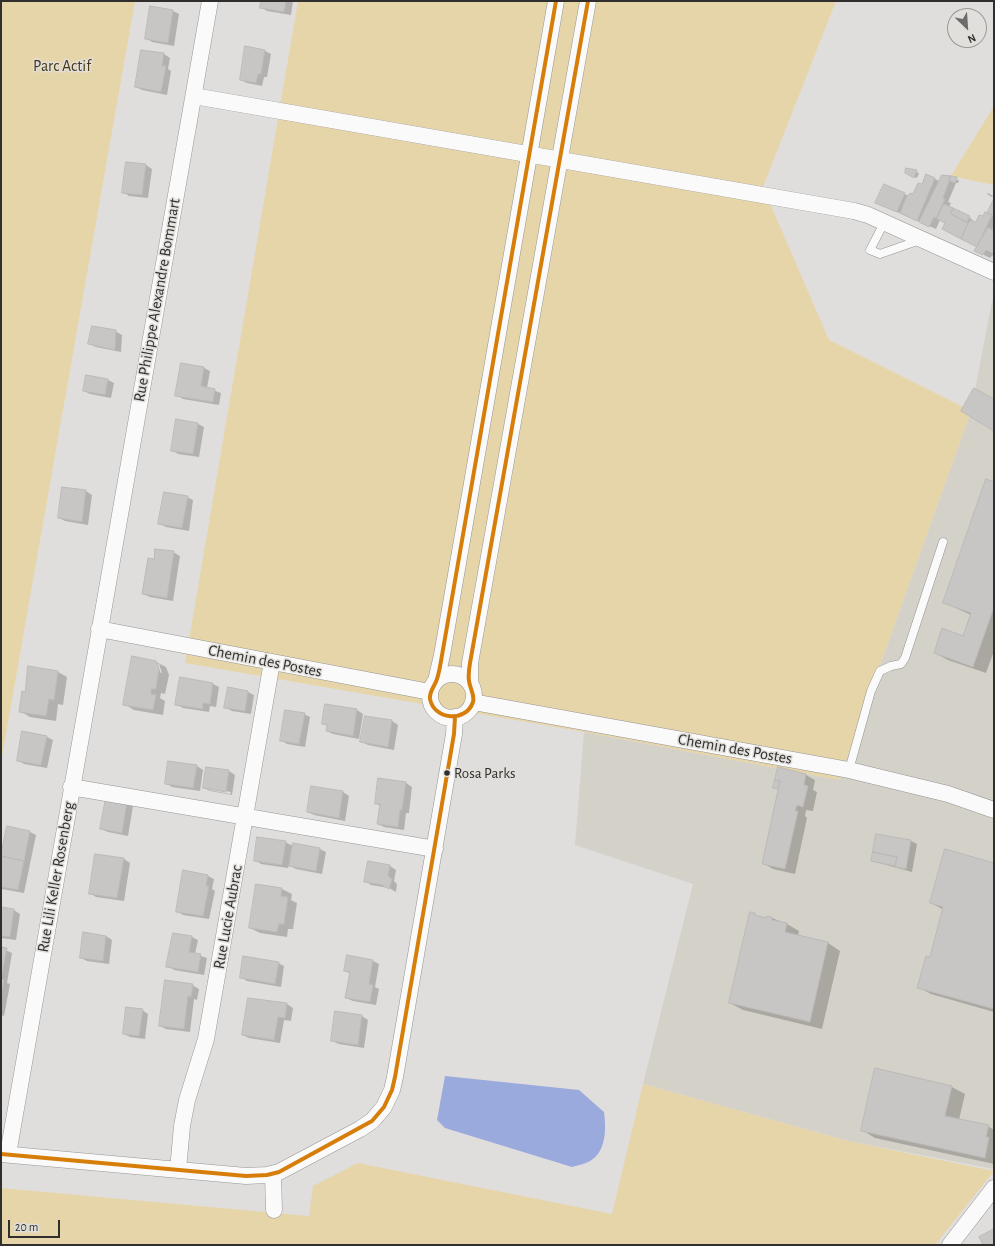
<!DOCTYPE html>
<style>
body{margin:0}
#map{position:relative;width:995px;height:1246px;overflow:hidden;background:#e0dedc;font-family:"Alegreya Sans",sans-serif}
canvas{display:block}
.frame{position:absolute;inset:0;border:2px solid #302f2d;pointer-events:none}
.north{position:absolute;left:947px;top:8px;width:40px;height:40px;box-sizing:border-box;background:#e1dfdb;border:1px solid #9a9995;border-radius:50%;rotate:155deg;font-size:11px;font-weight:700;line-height:16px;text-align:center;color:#302f2d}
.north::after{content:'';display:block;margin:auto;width:14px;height:18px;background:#6e6c6a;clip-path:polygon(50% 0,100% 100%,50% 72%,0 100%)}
.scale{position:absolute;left:8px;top:1220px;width:52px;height:18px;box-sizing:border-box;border:2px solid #302f2d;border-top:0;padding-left:5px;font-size:12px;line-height:14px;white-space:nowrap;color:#302f2d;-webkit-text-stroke:3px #e1dfdb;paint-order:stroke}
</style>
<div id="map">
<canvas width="995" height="1246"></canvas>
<div class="frame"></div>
<div class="north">N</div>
<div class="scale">20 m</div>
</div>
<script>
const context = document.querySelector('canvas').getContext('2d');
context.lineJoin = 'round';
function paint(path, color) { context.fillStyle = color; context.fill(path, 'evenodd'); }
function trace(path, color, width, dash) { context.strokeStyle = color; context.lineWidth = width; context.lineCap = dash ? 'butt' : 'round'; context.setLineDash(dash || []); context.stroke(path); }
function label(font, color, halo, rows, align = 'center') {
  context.font = font + ' "Alegreya Sans",sans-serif'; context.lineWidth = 3; context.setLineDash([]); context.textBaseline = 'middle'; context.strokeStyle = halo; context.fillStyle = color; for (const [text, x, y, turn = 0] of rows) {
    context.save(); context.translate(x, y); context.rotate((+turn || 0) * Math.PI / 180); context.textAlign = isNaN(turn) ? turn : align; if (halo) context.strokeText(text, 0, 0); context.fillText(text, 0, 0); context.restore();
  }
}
const built = new Path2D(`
 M992,301L994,302V1169L848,1141L643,1084L693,884L575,845L584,732L839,780L971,411Z`);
const green = new Path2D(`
 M1,1H135L1,762Z
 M298,1H836L763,187L829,340L971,411L839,780L584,732L185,663Z
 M994,106V185L951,176Z
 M643,1084L848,1141L994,1171L935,1245H1V1188L309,1216L313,1186L358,1163L612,1214Z`);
const water = new Path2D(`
 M445,1076L579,1090L604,1112C606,1128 607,1151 590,1161C585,1164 578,1165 572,1167L445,1128L437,1120Z`);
const shadow = new Path2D(`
 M262,1H293L291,15L267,11L261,7Z
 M173,11L179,14L174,46L152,42L146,38Z
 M246,48L265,51L271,54L267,77H264L262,86L247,83L241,80Z
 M164,54L170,58L168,69L171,71L167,95L142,90L136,87Z
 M127,163L146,165L152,169L148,198L129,196L123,192Z
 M907,169L919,173L917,178L906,173Z
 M927,175L939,181L942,176L959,180L958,183H956L948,202L951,203L949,207L972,219L971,221L976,223L983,218L986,213L994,216V254L990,258L976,251L978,247L940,220L936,229L883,206L884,185L909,196H914L922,186Z
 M988,193L993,196L992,197L987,194Z
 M115,331L122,335L121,352L96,347L90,344Z
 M182,364L204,368L210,371L207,388L221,393L219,405L183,399L177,395Z
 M108,380L114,383L111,398L90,394L84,391Z
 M198,424L204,427L199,457L178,454L172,450Z
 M994,483V651L986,673L948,660L935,653L963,637L971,615L945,603Z
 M63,488L86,491L92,495L88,525L65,521L59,518Z
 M187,497L193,500L189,531L166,527L160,524Z
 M173,552L180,556L173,601L150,597L143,594L155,560Z
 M156,662L166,667L169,675L165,694L161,693L160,698L165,701L163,715L134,710L124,704ZM156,664H159L162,673H161Z
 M58,672L67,677L63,705L58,704L56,721L30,717L20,711L25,693Z
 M213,684L219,687L216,707L210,706L209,712L183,708L176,704Z
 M248,692L254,695L251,714L232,711L225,707Z
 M357,710L363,714L359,739L333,734L327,731L328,726L323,723Z
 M304,714L310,717L305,747L287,744L281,740Z
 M366,717L392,721L398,725L394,750L368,745L362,742Z
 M47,737L53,740L47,768L24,764L18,760Z
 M197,766L203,770L200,791L172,787L166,783Z
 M229,771L235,775L232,795L210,791L204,788ZM209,788L231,792L230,794L209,790Z
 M806,775L815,780L813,790L817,792L813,811L806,810L805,816L807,818L795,874L773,869L763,863L779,789H777L780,782L776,779Z
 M379,779L406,783L412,787L409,813H406L404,830L384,827L378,824L380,806L376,803Z
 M312,787L343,792L349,796L345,821L314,815L308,812Z
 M127,802L133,806L128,836L108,832L101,829Z
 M30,832L36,835L24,893L2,889L1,888V862Z
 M911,841L917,844L912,872L872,861Z
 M285,842L293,846L320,849L326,852L322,874L296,869L289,865L288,868L261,864L255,860Z
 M124,859L130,863L124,901L96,897L90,893Z
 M994,865V1012L931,994L918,987L930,958L944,910L931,903Z
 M390,866L396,870L394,881L397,884L396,892L389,888L371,885L365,881Z
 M208,876L214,879L212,889L215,891L209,919L183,915L177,911Z
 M257,885L282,889L292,894L291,900L297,903L293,929H288L287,937L260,933L250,928Z
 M1,908L14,910L20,914L16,940L1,938Z
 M754,914L762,918H772L787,924L799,931L798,936L828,943L840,951L822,1029L743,1010L730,1003Z
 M84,933L106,936L112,940L109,964L87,961L81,958Z
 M192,937L198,940L195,954L207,958L204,975L174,970L168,966Z
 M1,948L12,953L7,983L10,984L4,1016L1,1015Z
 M373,961L379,964L375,987L379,989L376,1005L353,1001L346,998L350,974L346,971Z
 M278,963L284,966L281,987L247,981L241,977Z
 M192,985L199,989L197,1000L194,999L190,1032L166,1029L160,1026Z
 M287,1004L293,1008L291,1021L284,1020L280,1043L249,1038L243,1035Z
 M142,1010L148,1014L145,1039L130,1037L124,1034Z
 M336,1012L362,1016L368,1020L364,1048L339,1044L332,1041Z
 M952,1087L965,1094L959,1120L988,1126L994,1130V1164L875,1138L862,1130Z`);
const building = new Path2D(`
 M261,1H286L284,12L260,8Z
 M150,6L173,10L168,43L145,39Z
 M245,46L265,50L261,74H258L256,83L240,80Z
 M141,50L164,53L162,66H166L161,92L135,87Z
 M126,162L146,164L142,195L122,193Z
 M906,168L917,170L914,178L905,173Z
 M926,174L935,178L917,221L900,213L906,198L910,193L913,194L918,183L922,184Z
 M942,175L951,176L943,198L945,199L936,218L934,217L929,227L919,222Z
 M951,176L957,177L955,183L949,180Z
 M884,184L905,193L897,212L875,203Z
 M994,199V211L992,215L987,213Z
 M944,204L953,208L951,214L968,223L961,239L942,229L945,223L937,219Z
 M953,208L970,216L967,222L951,214Z
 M985,212L992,215L977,247L961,239L968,223L971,220L976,222L979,215L983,216Z
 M994,226V254L986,250L983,255L974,251L988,227L992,230Z
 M92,326L116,330L115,350L88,344Z
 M181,363L204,367L201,386L215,389L213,402L175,396Z
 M86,375L108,379L105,395L83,391Z
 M974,388L994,399V431L961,411Z
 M176,419L198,423L193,454L171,451Z
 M986,479L994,482V607L973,667L934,653L942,628L963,636L971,613L943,603Z
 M62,487L86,490L82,522L58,518Z
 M164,492L188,496L182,528L158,524Z
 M155,549L174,551L167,598L142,594L148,558L154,559Z
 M132,656L156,661L159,668L156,689H151V694L156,695L153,710L123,705Z
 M28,666L58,671L54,700L49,699L46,716L19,712L22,691L25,692Z
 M180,677L213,683L210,704L203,703V709L175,705Z
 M228,687L248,691L245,711L224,708Z
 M325,704L357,709L353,736L326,731L327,725L322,724Z
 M285,710L305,713L299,744L280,741Z
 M365,716L392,720L388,747L360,742Z
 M22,731L47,736L41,765L17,761Z
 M168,761L197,765L193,788L165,784Z
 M206,767L229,770L226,792L203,788Z
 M778,767L806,774L804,785L808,786L803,807L797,805L795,811H798L785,869L762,864L780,781L775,780Z
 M378,778L406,782L402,810H400L398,827L377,824L380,804H375Z
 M775,780L780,781L778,789L773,788Z
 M311,786L343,791L339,818L307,812Z
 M106,798L127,802L122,833L100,829Z
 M7,826L30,831L24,861L1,856Z
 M876,834L911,840L906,869L895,867L897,857L873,852Z
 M257,837L286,841L282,865L254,861Z
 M293,843L320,848L316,871L289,866Z
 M945,849L994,863V1009L917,988L926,956L930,957L943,907L930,903Z
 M873,852L897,857L895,866L871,861Z
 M95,854L124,858L117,898L89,894Z
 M1,856L24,861L18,890L1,887Z
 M368,861L390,865L388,876L392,879L389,889L382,885L364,882Z
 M183,870L208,875L206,886H209L203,916L176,912Z
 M256,884L282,888L281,896L288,897L284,924H279L277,932L249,928Z
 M1,907L14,909L10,937L1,936Z
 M750,912L755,913L754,915L767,918V916L772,917V920L787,923L785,932L828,942L810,1022L729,1003Z
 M83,932L106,936L103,961L80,958Z
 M173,933L192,936L189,952L201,954L198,972L166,967Z
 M1,947L7,948L1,979Z
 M347,955L373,960L369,984L373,985L370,1002L345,998L350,972L344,971Z
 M243,956L279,962L275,984L240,978Z
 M1,979L4,980L1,998Z
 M165,980L193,984L191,997L188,996L184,1029L159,1026Z
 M248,998L287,1003L285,1018L278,1017L274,1040L242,1035Z
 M126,1007L143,1009L139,1036L123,1034Z
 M335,1011L362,1015L358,1045L331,1041Z
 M875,1068L952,1086L945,1116L989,1125L986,1137H989L985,1158L861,1131Z
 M994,1229V1245H983L979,1237Z`);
const lane = new Path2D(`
 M884,223L870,250L880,254L920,240
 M849,770L871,691L880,671L891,666L901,664L905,658L943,542`);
const street = new Path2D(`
 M194,96L854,211L868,215L994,272
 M99,629L430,692
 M430 696a22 22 0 1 1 44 0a22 22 0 1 1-44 0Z
 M436,681L442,655L556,1
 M470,683V663L588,1
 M473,702L849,770L948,794L994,810
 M71,787L435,849
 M1,1154L246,1176L267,1175L279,1172L360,1129L372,1121L384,1107L392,1090L395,1077L454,734L455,717
 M8,1154L210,1
 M178,1170L182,1126L187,1100L206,1039L272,662
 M273,1174L274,1210
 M950,1245L994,1188`);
const bus1 = new Path2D(`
 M556,1L441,661C440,667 439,673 437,679C435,686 429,691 430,699C434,720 466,723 473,702C475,695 470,689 469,681C468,675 469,669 470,663L588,1
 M1,1154L246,1176L267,1175L279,1172L372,1121L384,1107L392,1090L395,1077L454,734L455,717`);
const markers = [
 [447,773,3.5,"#302f2d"]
];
const busNames = [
 ["Rosa Parks",454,773]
];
const parkNames = [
 ["Parc Actif",62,66]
];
const streetNames = [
 ["Rue Philippe Alexandre Bommart",157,300,-80],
 ["Chemin des Postes",265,661,11],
 ["Chemin des Postes",735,749,10],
 ["Rue Lili Keller Rosenberg",56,877,-80],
 ["Rue Lucie Aubrac",228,917,-80]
];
paint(built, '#d4d1c9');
paint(green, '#e7d5aa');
paint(water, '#9baadd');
paint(shadow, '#0003');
paint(building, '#c7c6c4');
trace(building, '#bcbab9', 1);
trace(lane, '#969594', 9);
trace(street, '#969594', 17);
trace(lane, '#fafafa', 8);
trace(street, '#fafafa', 16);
trace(bus1, '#d67e09', 4);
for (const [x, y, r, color] of markers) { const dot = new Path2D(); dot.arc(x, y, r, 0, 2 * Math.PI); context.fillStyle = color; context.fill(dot); trace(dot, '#e1dfdb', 1.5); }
label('15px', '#302f2d', '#e1dfdb', busNames, 'left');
label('16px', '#463812', '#e1dfdb', parkNames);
label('16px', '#302f2d', '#e1dfdb', streetNames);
</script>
